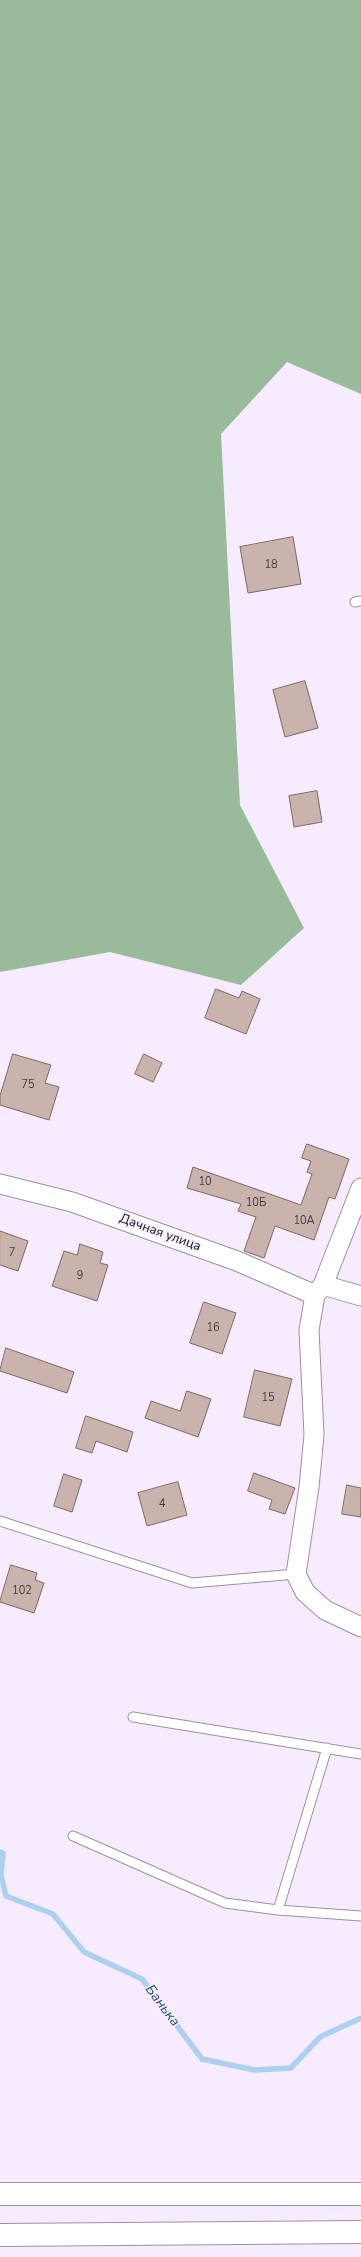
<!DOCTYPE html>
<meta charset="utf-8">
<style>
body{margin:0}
canvas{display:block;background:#f7ecff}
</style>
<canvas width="361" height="2257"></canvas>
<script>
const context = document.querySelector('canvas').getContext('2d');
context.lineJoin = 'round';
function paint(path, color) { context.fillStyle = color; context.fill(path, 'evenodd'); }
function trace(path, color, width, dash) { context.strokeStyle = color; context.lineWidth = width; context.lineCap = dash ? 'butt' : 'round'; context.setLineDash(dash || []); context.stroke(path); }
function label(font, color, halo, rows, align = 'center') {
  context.font = font + ' "Nunito Sans",sans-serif'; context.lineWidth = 3.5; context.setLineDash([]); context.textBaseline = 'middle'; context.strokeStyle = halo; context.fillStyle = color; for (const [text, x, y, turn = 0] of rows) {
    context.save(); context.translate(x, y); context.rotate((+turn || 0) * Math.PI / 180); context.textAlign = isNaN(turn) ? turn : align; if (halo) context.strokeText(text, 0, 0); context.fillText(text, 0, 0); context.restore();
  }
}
const forest = new Path2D(`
 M0,0H361V394L287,362L221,434L240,805L304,928L241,985L110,952L0,972Z`);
const stream = new Path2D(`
 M0,1852L3,1853L1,1875L6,1896L53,1914L84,1952L142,1979L202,2059L255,2070L291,2068L320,2037L361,2018`);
const building = new Path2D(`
 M293,537L301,584L248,593L240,547Z
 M305,681L318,728L285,737L273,690Z
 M317,791L322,822L294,827L289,796Z
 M216,989L239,998L242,991L260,999L246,1034L205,1018Z
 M13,1054L51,1065L45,1083L59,1087L49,1120L0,1105V1096Z
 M144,1054L162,1063L153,1082L135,1074Z
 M307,1144L349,1159L335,1199L329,1197L314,1240L275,1226L264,1258L244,1251L256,1217L238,1211L241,1204L187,1188L193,1167L301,1205L312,1174L307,1172L311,1161L302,1158Z
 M0,1231L28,1241L18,1271L0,1265Z
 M80,1244L103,1252L100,1263L108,1265L97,1301L52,1286L64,1251L77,1255Z
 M204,1302L236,1313L222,1354L190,1343Z
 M6,1348L74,1372L67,1393L0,1371Z
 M255,1370L292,1379L280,1426L244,1417Z
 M187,1391L211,1399L198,1437L145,1418L151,1401L180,1411Z
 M86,1416L133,1432L127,1452L96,1441L92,1453L76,1448Z
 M254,1473L295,1488L285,1514L269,1509L272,1500L248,1491Z
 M64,1474L82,1480L72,1512L54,1506Z
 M178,1482L187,1515L147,1526L138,1493Z
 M347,1485L361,1488V1517L342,1514Z
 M11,1565L37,1573L35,1580L44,1583L34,1613L0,1602Z`);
const service = new Path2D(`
 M355,602L361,601
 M0,1521L192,1583L296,1574
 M133,1717L361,1754
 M73,1836L225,1903L278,1910L361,1916
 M278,1910L327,1748`);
const minor = new Path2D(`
 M0,1184L72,1202L237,1261L315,1295
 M361,1188L323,1285L315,1295L309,1330L314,1435L309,1487L296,1574L305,1592L325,1610L361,1627
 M323,1285L361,1296`);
const tertiary = new Path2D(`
 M0,2194H361
 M0,2235L361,2232`);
const numberNames = [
 ["18",271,565],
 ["75",28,1085],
 ["10",205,1182],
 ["10Б",256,1203],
 ["10А",304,1221],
 ["7",12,1253],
 ["9",80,1276],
 ["16",213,1328],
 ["15",268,1398],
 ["4",162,1504],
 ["102",22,1591]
];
const streetNames = [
 ["Дачная улица",160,1233,20]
];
const waterNames = [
 ["Банька",162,2006,53]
];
paint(forest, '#99ba9b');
trace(stream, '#acd0ee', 5.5);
paint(building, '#c9b3ac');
trace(building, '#7d6863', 1);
trace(service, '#9b91a2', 11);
trace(minor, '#9b91a2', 21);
trace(tertiary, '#9b91a2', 24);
trace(service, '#fff', 9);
trace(minor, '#fff', 19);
trace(tertiary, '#fff', 22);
label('11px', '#433a3d', null, numberNames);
label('13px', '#161218', '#f7ecff', streetNames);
label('italic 14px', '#155076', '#f7ecff', waterNames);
</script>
